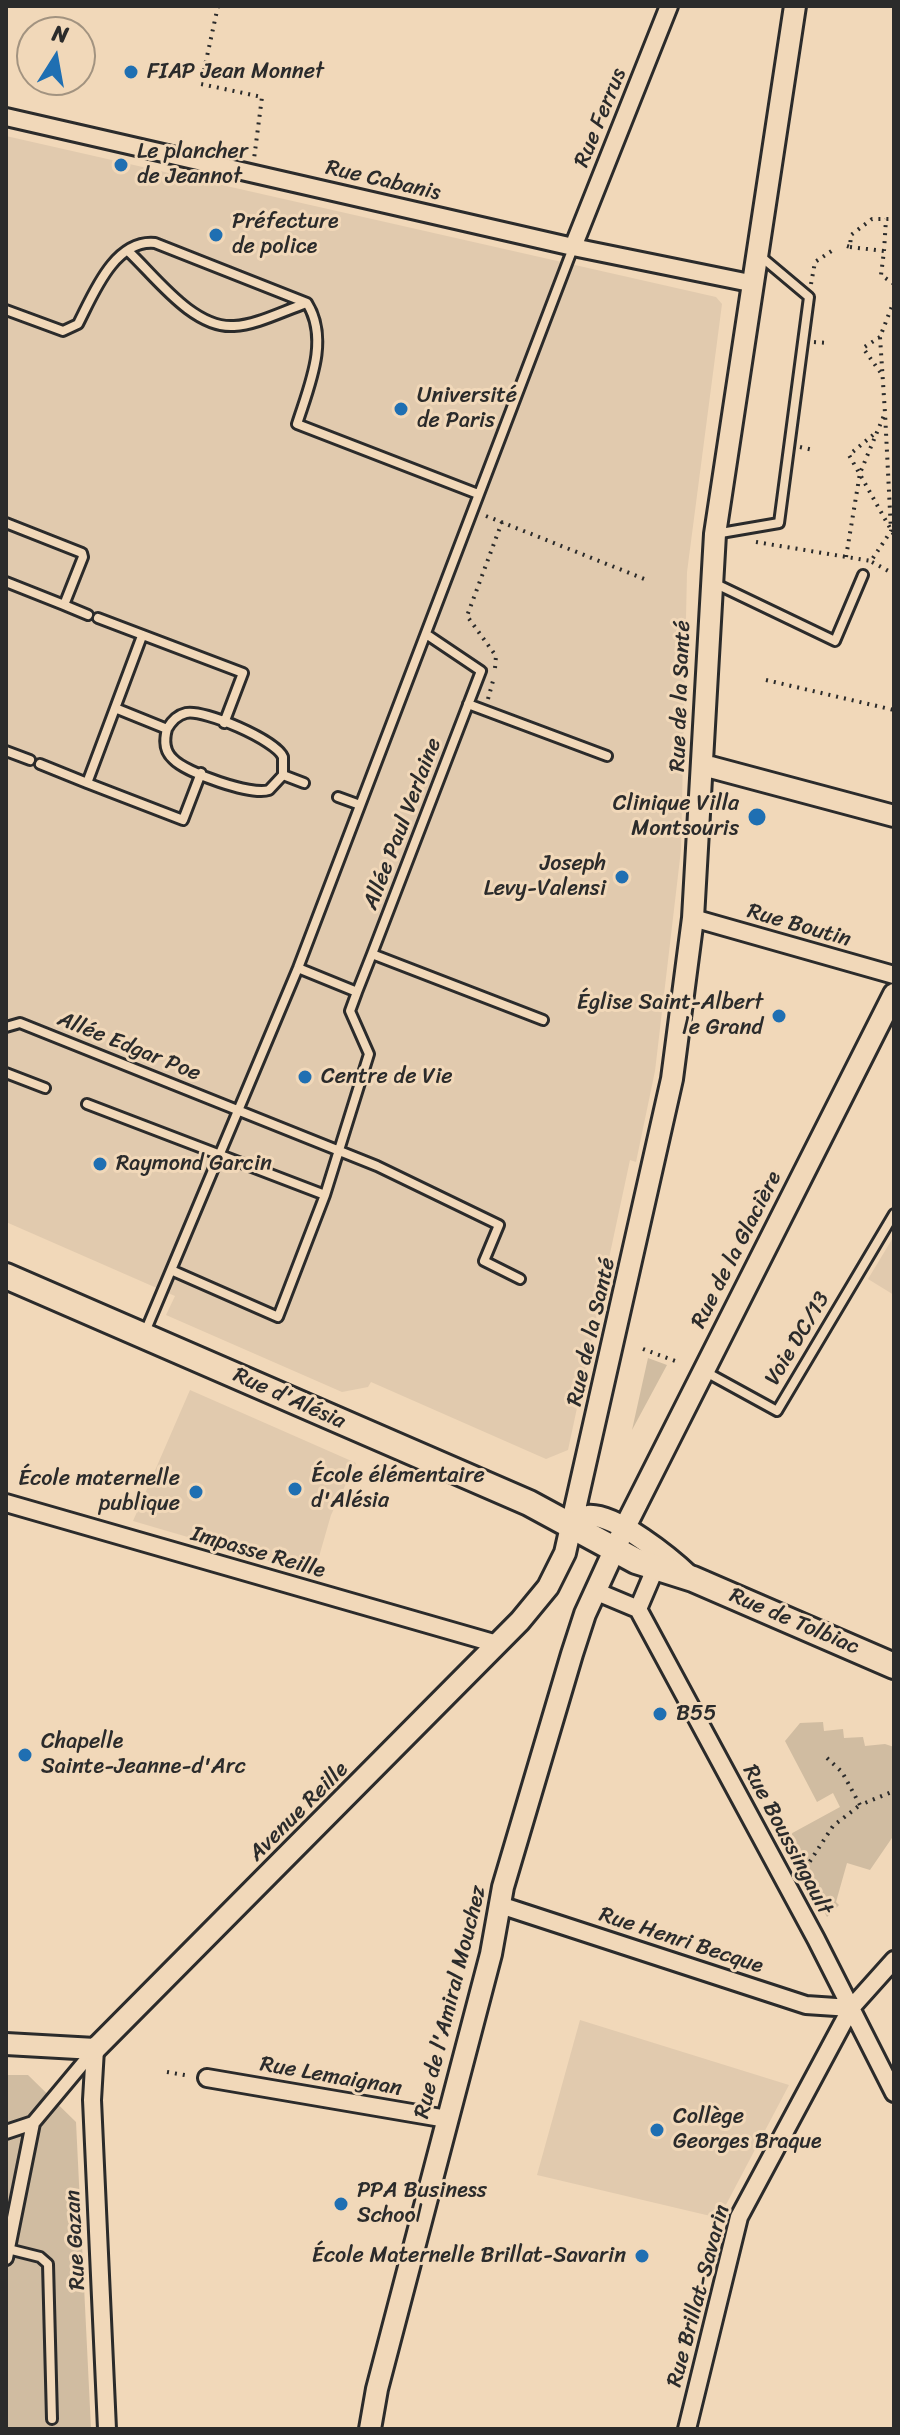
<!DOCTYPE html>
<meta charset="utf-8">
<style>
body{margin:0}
#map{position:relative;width:900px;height:2435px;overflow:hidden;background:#f1d8b9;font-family:Sriracha,sans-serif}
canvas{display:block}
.frame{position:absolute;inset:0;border:8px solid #2b2b2b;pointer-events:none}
.north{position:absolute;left:16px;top:16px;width:80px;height:80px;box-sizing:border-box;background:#f1d8b9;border:2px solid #a29380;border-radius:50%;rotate:11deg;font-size:22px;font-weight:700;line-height:32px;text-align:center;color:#2b2b2b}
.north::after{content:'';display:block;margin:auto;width:28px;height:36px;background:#1f6fb2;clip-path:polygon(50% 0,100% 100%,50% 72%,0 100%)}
</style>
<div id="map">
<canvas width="900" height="2435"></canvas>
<div class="frame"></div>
<div class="north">N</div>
</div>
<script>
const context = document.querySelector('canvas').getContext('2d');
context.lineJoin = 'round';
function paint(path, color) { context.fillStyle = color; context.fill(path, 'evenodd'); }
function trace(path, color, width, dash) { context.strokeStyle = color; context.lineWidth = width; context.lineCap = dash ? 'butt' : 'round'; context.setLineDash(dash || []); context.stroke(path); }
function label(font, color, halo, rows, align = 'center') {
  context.font = font + ' Sriracha,sans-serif'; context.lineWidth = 6; context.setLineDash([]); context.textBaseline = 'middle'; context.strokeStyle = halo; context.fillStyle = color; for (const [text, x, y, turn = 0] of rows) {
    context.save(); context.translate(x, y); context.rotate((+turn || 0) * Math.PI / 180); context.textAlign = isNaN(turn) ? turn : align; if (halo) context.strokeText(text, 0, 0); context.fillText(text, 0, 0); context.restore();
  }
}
const built = new Path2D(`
 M6,136L716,297L722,304L687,572L681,850L655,1071L636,1162L630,1160L568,1450L546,1459L371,1382L368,1387L342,1392L166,1315L175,1296L6,1222Z
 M894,1236V1295L868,1279Z
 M190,1390L356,1463L331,1515L314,1574L133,1521Z
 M580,2020L789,2085L719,2218L537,2175Z`);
const green = new Path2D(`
 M648,1358L667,1365L632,1430Z
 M823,1722L824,1731L843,1729L844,1738L863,1737L865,1746L885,1744L894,1747V1835L870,1870L847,1863L836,1902L839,1905L827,1917L785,1837L840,1807L833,1793L817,1802L785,1741L800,1723Z
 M6,2075H28L76,2122L91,2429H6Z`);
const path = new Path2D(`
 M218,6L201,84L262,97L254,159
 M847,246L850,247L851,235L872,219H894
 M850,247L884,251L881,275L894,284
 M884,251L886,219
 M811,284L815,262L833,250
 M880,337L863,348L883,376
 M814,342L827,343
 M873,435L849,455L894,535
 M800,447L813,450
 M486,516L647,580
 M756,542L871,561L891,531L885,413
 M846,557L860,473L885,413L880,337L894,301
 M872,562L894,574
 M495,668L496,656L467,616L502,522
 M766,680L894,710
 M488,699L493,681
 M643,1349L678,1362
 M827,1758L842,1772L860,1805L894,1791
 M801,1875L833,1826L860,1805
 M167,2072L190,2076`);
const service = new Path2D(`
 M128,251C155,276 193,329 234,326C257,325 285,310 307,303
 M6,310L63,331L78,324C93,295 114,239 155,243L307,303C330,340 309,386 297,424L478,494
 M6,523L82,553L83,557L64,605L6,582
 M715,534L779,523L809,297L759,255
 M714,583L835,641L863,575
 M64,605L88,615
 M98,618L243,673L224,723
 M468,704L607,756
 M115,708L167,729C171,722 177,715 186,713C204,709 276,740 283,757V775
 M167,729C164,740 164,751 173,759C186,773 252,796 269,790L283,775L304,783
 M6,751L30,760
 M40,764L87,783L142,636
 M87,783L183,820L201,773
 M338,797L360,805
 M372,954L543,1020
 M298,968L357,992L372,954L481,671L426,634
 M6,1027L20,1023L377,1166L499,1225L484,1261L520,1279
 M6,1073L45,1088
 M87,1104L325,1195
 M171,1270L278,1317L325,1195L369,1054L350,1011L357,992
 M145,1332L298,968L573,248
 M704,1371L777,1411L894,1214
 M8,2249L40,2257L48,2264L52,2419`);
const pedestrian = new Path2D(`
 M6,2132L33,2123
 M6,2258L33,2123L94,2050`);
const minor = new Path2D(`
 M6,117L573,247L750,283
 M573,247L669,6
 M693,918L894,975
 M6,1503L497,1644
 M595,1591L638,1609L816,1939L894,2093
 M638,1609L655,1569
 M500,1905L806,2005L851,2008
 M95,2049L92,2100L107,2429
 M207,2078L447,2119
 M687,2429L739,2217L851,2008L894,1960`);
const tertiary = new Path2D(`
 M703,765L894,816
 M572,1525C577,1521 581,1516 588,1516C615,1513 671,1559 690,1577
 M6,2044L95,2049L520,1621L548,1587L565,1553L672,1079L693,918L715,534L795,6
 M370,2429L377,2389L491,1954L503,1887L572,1654L585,1614L624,1529L894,994`);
const secondary = new Path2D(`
 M6,1276L529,1503L636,1561L693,1579L894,1666`);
const markers = [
 [131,72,8,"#1f6fb2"],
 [121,165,8,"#1f6fb2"],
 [216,235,8,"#1f6fb2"],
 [401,409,8,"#1f6fb2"],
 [757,817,10,"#1f6fb2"],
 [622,877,8,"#1f6fb2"],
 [779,1016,8,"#1f6fb2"],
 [305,1077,8,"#1f6fb2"],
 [100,1164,8,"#1f6fb2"],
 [295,1489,8,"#1f6fb2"],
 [196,1492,8,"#1f6fb2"],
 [660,1714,8,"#1f6fb2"],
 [25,1755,8,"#1f6fb2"],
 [657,2130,8,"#1f6fb2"],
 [341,2204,8,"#1f6fb2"],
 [642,2256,8,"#1f6fb2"]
];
const poiNames = [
 ["FIAP Jean Monnet",147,72],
 ["Le plancher",137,152],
 ["de Jeannot",137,177],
 ["Préfecture",232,222],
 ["de police",232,247],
 ["Université",417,396],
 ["de Paris",417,421],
 ["Clinique Villa",739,804,"right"],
 ["Montsouris",739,829,"right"],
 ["Joseph",606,864,"right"],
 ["Levy-Valensi",606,889,"right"],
 ["Église Saint-Albert",763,1003,"right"],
 ["le Grand",763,1028,"right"],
 ["Centre de Vie",321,1077],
 ["Raymond Garcin",116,1164],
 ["École élémentaire",311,1476],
 ["d'Alésia",311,1501],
 ["École maternelle",180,1479,"right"],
 ["publique",180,1504,"right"],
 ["B55",676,1714],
 ["Chapelle",41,1742],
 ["Sainte-Jeanne-d'Arc",41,1767],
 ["Collège",673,2117],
 ["Georges Braque",673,2142],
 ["PPA Business",357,2191],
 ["School",357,2216],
 ["École Maternelle Brillat-Savarin",626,2256,"right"]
];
const streetNames = [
 ["Rue Ferrus",601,118,-68],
 ["Rue Cabanis",383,181,13],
 ["Rue de la Santé",681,696,-88],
 ["Allée Paul Verlaine",403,824,-69],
 ["Rue Boutin",799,926,16],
 ["Allée Edgar Poe",129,1047,22],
 ["Rue de la Glacière",737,1250,-63],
 ["Rue de la Santé",592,1332,-77],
 ["Voie DC/13",798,1339,-59],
 ["Rue d'Alésia",289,1399,24],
 ["Impasse Reille",258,1553,16],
 ["Rue de Tolbiac",794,1622,23],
 ["Avenue Reille",299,1812,-45],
 ["Rue Boussingault",787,1840,62],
 ["Rue Henri Becque",681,1941,18],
 ["Rue de l'Amiral Mouchez",451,2002,-76],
 ["Rue Lemaignan",331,2077,10],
 ["Rue Gazan",76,2240,-93],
 ["Rue Brillat-Savarin",699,2296,-75]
];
paint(built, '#e1caae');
paint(green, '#d0bca1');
trace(service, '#2b2b2b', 14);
trace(pedestrian, '#2b2b2b', 18);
trace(minor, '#2b2b2b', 22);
trace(tertiary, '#2b2b2b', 26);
trace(secondary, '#2b2b2b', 30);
trace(path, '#2b2b2b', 4, [2, 6]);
trace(service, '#f1d8b9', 8);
trace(pedestrian, '#f1d8b9', 12);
trace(minor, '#f1d8b9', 16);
trace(tertiary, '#f1d8b9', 20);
trace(secondary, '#f1d8b9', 24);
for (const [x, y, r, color] of markers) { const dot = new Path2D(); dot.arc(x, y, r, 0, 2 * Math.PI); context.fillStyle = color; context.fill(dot); trace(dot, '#f1d8b9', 3); }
label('22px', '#2b2b2b', '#f1d8b9', poiNames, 'left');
label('22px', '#2b2b2b', '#f1d8b9', streetNames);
</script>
